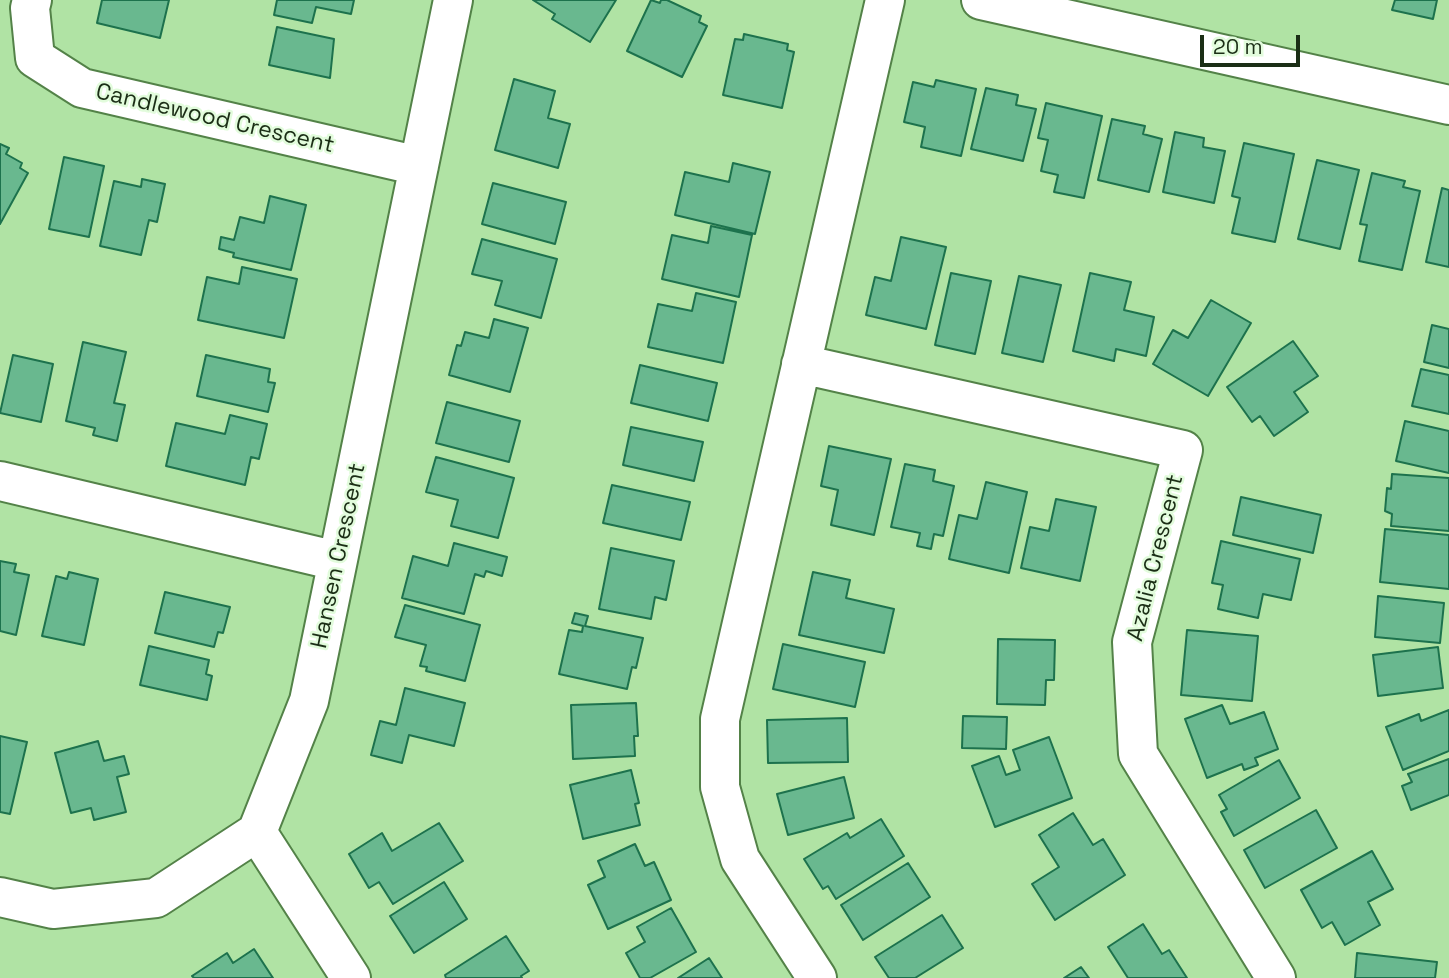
<!DOCTYPE html>
<style>
body{margin:0}
#map{position:relative;width:1449px;height:978px;overflow:hidden;background:#b0e3a4;font-family:"Space Grotesk",sans-serif}
canvas{display:block}
.scale{position:absolute;left:1200px;top:35px;width:100px;height:32px;box-sizing:border-box;border:4px solid #1b2e16;border-top:0;padding-left:9px;font-size:21px;line-height:24px;white-space:nowrap;color:#1b2e16;-webkit-text-stroke:5px #e2fcdc;paint-order:stroke}
</style>
<div id="map">
<canvas width="1449" height="978"></canvas>
<div class="scale">20 m</div>
</div>
<script>
const context = document.querySelector('canvas').getContext('2d');
context.lineJoin = 'round';
function paint(path, color) { context.fillStyle = color; context.fill(path, 'evenodd'); }
function trace(path, color, width, dash) { context.strokeStyle = color; context.lineWidth = width; context.lineCap = dash ? 'butt' : 'round'; context.setLineDash(dash || []); context.stroke(path); }
function label(font, color, halo, rows, align = 'center') {
  context.font = font + ' "Space Grotesk",sans-serif'; context.lineWidth = 5; context.setLineDash([]); context.textBaseline = 'middle'; context.strokeStyle = halo; context.fillStyle = color; for (const [text, x, y, turn = 0] of rows) {
    context.save(); context.translate(x, y); context.rotate((+turn || 0) * Math.PI / 180); context.textAlign = isNaN(turn) ? turn : align; if (halo) context.strokeText(text, 0, 0); context.fillText(text, 0, 0); context.restore();
  }
}
const building = new Path2D(`
 M102,0H169L160,38L97,23Z
 M277,0H354L351,14L316,7L312,23L274,15Z
 M533,0H616L590,42L552,19L555,14Z
 M651,0L660,3L661,0H667L701,16L699,22L707,26L682,77L627,51Z
 M1395,0H1437L1433,19L1392,10Z
 M277,27L334,39L330,78L269,65Z
 M744,34L788,44L787,50L794,52L782,108L723,95L735,39L743,40Z
 M514,79L555,91L548,118L570,124L558,168L495,150Z
 M936,80L976,89L961,156L921,147L925,127L904,122L913,82L934,87Z
 M986,88L1018,95L1016,105L1036,109L1023,161L971,149Z
 M1046,103L1102,116L1084,198L1054,192L1058,175L1041,171L1048,140L1038,138Z
 M1112,119L1145,126L1143,134L1162,139L1149,192L1098,180Z
 M1175,132L1204,138L1203,147L1225,151L1214,203L1163,192Z
 M1244,143L1294,154L1275,242L1232,233L1240,198L1232,196Z
 M0,144L9,148L6,154L22,163L20,168L28,173L0,224Z
 M64,157L104,166L89,237L49,229Z
 M1317,160L1359,170L1340,249L1298,239Z
 M733,163L770,172L755,234L675,215L685,172L729,182Z
 M1372,173L1405,181L1403,187L1420,191L1402,270L1359,261L1367,225L1360,224Z
 M142,179L165,184L157,222L149,220L141,255L100,246L114,181L141,187Z
 M493,183L566,202L555,244L482,224Z
 M1442,188L1449,190V267L1426,262Z
 M270,196L306,205L291,270L233,257L234,253L219,249L221,237L234,240L240,217L264,223Z
 M711,226L752,235L739,297L662,279L672,235L708,243Z
 M901,237L946,247L926,329L866,315L875,277L891,281Z
 M482,239L557,259L541,318L495,305L502,281L472,274Z
 M242,267L297,279L284,338L198,320L207,277L239,284Z
 M951,273L991,281L975,354L935,345Z
 M1090,273L1131,282L1124,310L1154,317L1146,356L1116,349L1114,361L1073,351Z
 M1019,276L1061,285L1043,362L1002,353Z
 M696,293L736,302L723,363L648,347L658,304L692,311Z
 M1211,300L1251,323L1208,396L1153,364L1173,330L1188,338Z
 M494,319L528,328L510,392L449,375L457,345L461,346L465,332L489,338Z
 M1432,325L1449,329V368L1424,362Z
 M1293,341L1318,376L1294,392L1308,412L1274,436L1260,416L1252,422L1227,387Z
 M83,342L126,352L114,403L125,405L117,441L93,435L95,428L66,421Z
 M13,355L53,364L41,422L0,413Z
 M206,355L270,369L268,382L275,383L268,412L197,396Z
 M640,365L717,383L708,421L631,403Z
 M1421,369L1449,375V414L1412,406Z
 M447,402L520,421L509,462L436,443Z
 M230,415L267,424L259,459L251,457L245,485L166,466L176,423L225,434Z
 M1405,421L1449,431V473L1396,461Z
 M631,427L703,442L694,481L623,465Z
 M829,446L891,459L874,535L831,525L838,490L821,486Z
 M436,457L514,478L498,538L451,526L458,500L426,492Z
 M905,464L935,470L933,481L954,486L943,536L934,534L931,549L917,546L920,533L891,527Z
 M1392,474L1449,478V531L1391,526L1392,514L1385,511L1387,488L1391,489Z
 M986,482L1027,492L1009,573L949,559L959,515L977,519Z
 M612,485L690,502L681,540L603,523Z
 M1241,497L1321,515L1313,553L1233,535Z
 M1056,499L1096,507L1080,581L1021,568L1030,527L1049,531Z
 M1385,529L1449,535V589L1380,582Z
 M1221,541L1300,559L1291,600L1263,594L1258,618L1218,609L1223,585L1212,583Z
 M454,543L507,557L502,576L486,571L484,577L475,574L464,614L402,598L413,556L448,566Z
 M611,548L674,561L666,600L655,597L651,619L599,609Z
 M0,561L16,564L14,572L29,575L16,635L0,631Z
 M69,572L98,579L84,645L42,636L56,576L67,579Z
 M813,572L850,580L846,598L894,609L884,653L799,635Z
 M165,592L230,607L223,633L218,632L214,647L155,633Z
 M1378,596L1444,603L1440,643L1375,637Z
 M405,605L480,625L465,681L426,671L427,667L420,666L426,645L395,637Z
 M575,613L588,616L585,626L643,638L636,668L632,667L627,689L559,674L569,630L582,632L583,626L572,623Z
 M1187,630L1258,636L1252,701L1181,695Z
 M998,639L1055,640L1054,680H1046L1045,705L997,704Z
 M783,644L865,662L855,707L773,689Z
 M149,646L209,660L206,674L212,676L207,700L140,685Z
 M1438,647L1443,688L1378,696L1373,655Z
 M405,688L465,703L454,746L409,735L402,763L371,755L380,721L396,725Z
 M636,703L638,736H634L635,756L573,759L571,705Z
 M1222,705L1230,724L1264,712L1278,749L1255,758L1258,765L1244,770L1242,764L1207,778L1185,719Z
 M1449,710V751L1403,770L1386,727L1419,714L1421,721Z
 M963,716L1007,717L1006,749L962,748Z
 M847,718L848,762L768,763L767,720Z
 M0,736L27,742L10,814L0,812Z
 M1049,737L1072,798L995,827L972,766L999,756L1006,775L1020,770L1013,750Z
 M98,741L104,761L124,756L129,774L117,777L126,812L94,820L91,808L71,813L55,753Z
 M1449,759V795L1411,810L1402,786L1412,782L1408,774Z
 M1279,760L1300,798L1234,836L1221,812L1227,809L1219,795Z
 M631,770L639,803L635,804L640,825L583,839L570,785Z
 M844,777L854,818L788,835L777,794Z
 M1316,810L1337,848L1265,888L1244,850Z
 M1073,813L1093,845L1103,839L1125,875L1055,920L1032,884L1059,867L1039,835Z
 M881,819L904,856L836,899L828,886L823,889L804,859L847,833L850,838Z
 M439,823L463,861L393,904L379,882L369,888L349,854L382,833L392,851Z
 M635,844L645,866L654,862L671,900L608,929L588,885L605,877L598,861Z
 M1372,851L1393,889L1368,902L1380,925L1345,945L1332,922L1322,928L1301,890Z
 M908,863L930,897L863,940L841,905Z
 M444,882L467,919L414,953L390,916Z
 M671,908L696,952L650,978H640L626,953L645,942L637,927Z
 M942,915L963,948L915,978H889L875,957Z
 M1143,924L1162,954L1169,950L1187,978H1128L1108,947Z
 M506,936L529,971L521,976L522,978H446L445,975Z
 M254,949L273,978H194L192,976L227,953L233,963Z
 M1357,953L1437,962L1435,978H1355Z
 M709,958L722,978H678Z
 M1081,967L1089,978H1064Z`);
const minor = new Path2D(`
 M32,0L30,8L35,58L82,88L419,166
 M981,0L1449,105
 M801,364L1183,450L1132,642L1138,754L1276,978
 M0,481L337,561
 M257,832L351,978
 M0,897L53,909L156,898L257,832L309,701L453,0
 M817,978L740,859L720,787V719L885,0`);
const streetNames = [
 ["Candlewood Crescent",215,119,13],
 ["Hansen Crescent",339,556,-78],
 ["Azalia Crescent",1156,558,-76]
];
paint(building, '#69b88f');
trace(building, '#1d724d', 2);
trace(minor, '#538248', 42);
trace(minor, '#fff', 38);
label('23px', '#1b2e16', '#e2fcdc', streetNames);
</script>
